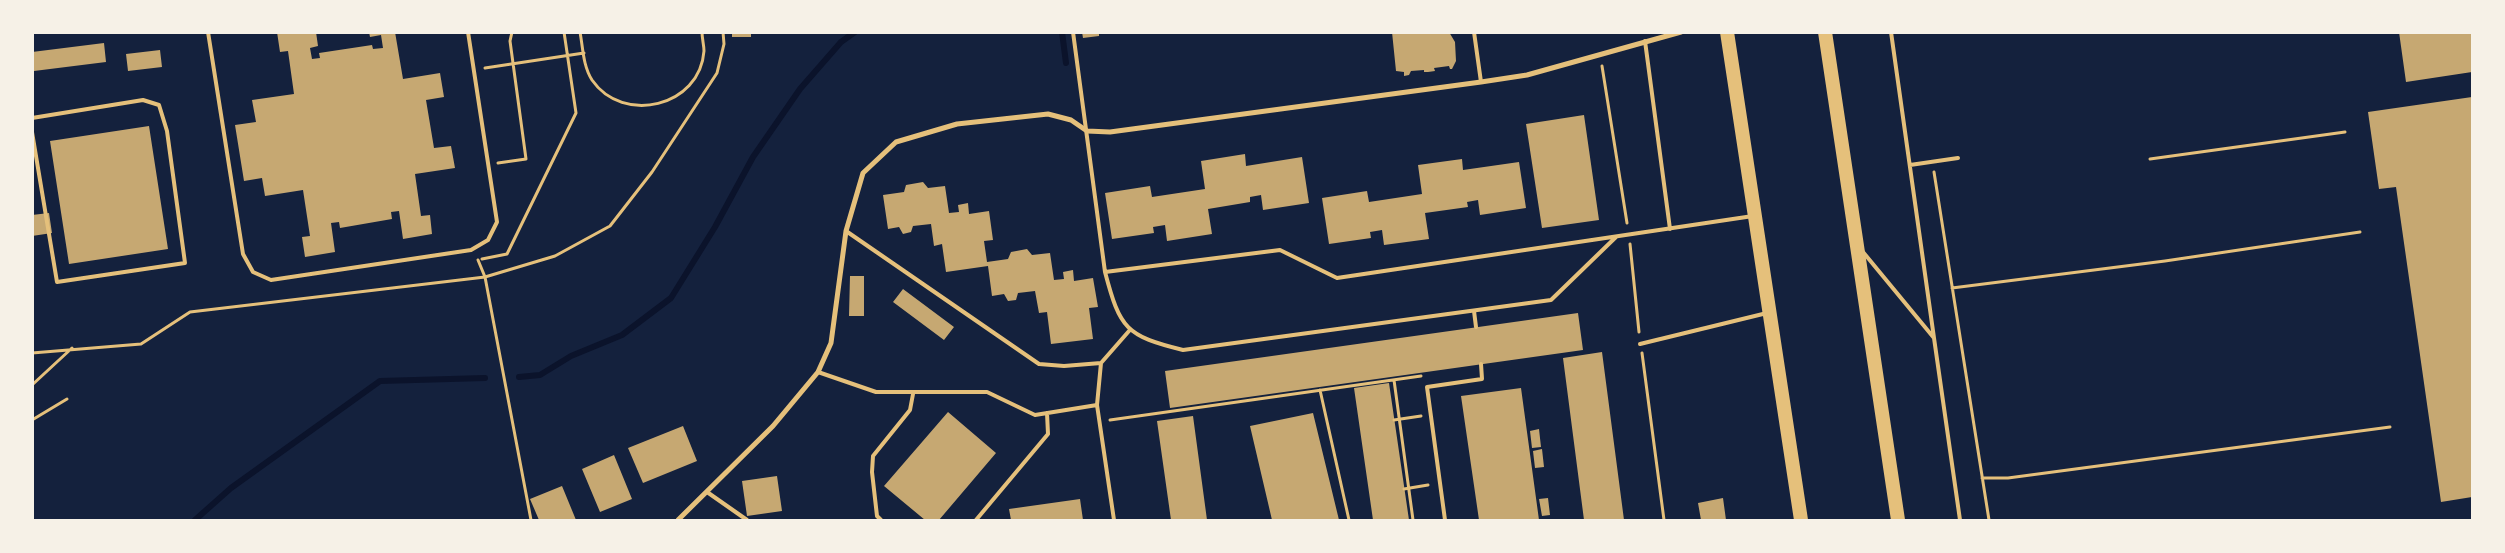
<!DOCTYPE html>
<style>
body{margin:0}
#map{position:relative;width:2505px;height:553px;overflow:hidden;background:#14213d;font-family:Barlow,sans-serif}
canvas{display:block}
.frame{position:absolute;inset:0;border:34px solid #f6f1e7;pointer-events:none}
</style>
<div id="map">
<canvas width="2505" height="553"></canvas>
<div class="frame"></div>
</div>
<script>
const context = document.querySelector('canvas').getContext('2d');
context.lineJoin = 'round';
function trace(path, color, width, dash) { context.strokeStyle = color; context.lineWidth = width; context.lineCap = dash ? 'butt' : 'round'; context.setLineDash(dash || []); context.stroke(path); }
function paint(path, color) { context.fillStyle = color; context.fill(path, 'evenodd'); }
const stream = new Path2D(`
 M1062,32L1066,63
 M519,377L540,375L571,356L622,335L671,298L715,227L753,157L800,89L841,42L855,32
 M195,520L231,488L380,381L485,378`);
const building = new Path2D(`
 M277,32H316L318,46L310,48L312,59L320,58L319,53L372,45L373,49L383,48L381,35L370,37L369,32H395L403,79L440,73L444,97L426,100L434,148L451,146L455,168L415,174L421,216L430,215L432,234L403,239L399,211L391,212L392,219L340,228L339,222L331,223L335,252L305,257L302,237L310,236L303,190L265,196L262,178L244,181L235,125L256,122L252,100L294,94L288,51L280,52Z
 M732,32H751V37H732Z
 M1082,32H1099V36L1083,38Z
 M1392,32H1449L1455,42L1456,61L1452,69H1450L1449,66L1434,68L1435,71L1428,72H1424V70L1411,71L1409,75L1404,76V72L1396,71Z
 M2399,32H2472V72L2406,82Z
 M104,43L106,62L34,71L32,52Z
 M160,50L162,67L128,71L126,54Z
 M2472,97V497L2441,502L2396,187L2379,189L2368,112Z
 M1584,115L1599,220L1542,228L1526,124Z
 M149,126L168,249L69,264L50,141Z
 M1245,154L1246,166L1302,157L1309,203L1263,210L1261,195L1250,197V202L1208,209L1212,234L1167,241L1165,225L1153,227L1154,233L1112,239L1105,193L1150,186L1152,197L1205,189L1201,161Z
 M1462,159L1463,170L1519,162L1526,208L1480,215L1478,200L1467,202L1468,207L1425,213L1429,239L1384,245L1382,230L1370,232L1371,238L1329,244L1322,198L1367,191L1369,202L1422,194L1418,165Z
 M923,182L928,188L945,186L949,213L959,212L958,205L968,203L969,214L989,211L993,240L984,241L987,262L1008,259L1011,252L1027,249L1032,255L1050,253L1054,280L1064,279L1063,272L1073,270L1074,281L1093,278L1098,307L1089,308L1093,339L1051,344L1047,312L1039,313L1035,291L1018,293L1016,300L1008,301L1004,294L992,296L988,266L946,272L942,244L934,246L931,224L913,226L911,232L903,234L899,227L888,229L883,195L904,192L906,185Z
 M49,213L52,233L32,236V215Z
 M850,276H864V316H849Z
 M903,289L954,327L944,340L893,302Z
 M1578,313L1583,350L1170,408L1165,371Z
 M1602,352L1624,520H1584L1563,358Z
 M1389,383L1409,520H1373L1354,388Z
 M1521,388L1539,520H1479L1461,396Z
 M948,412L996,453L939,520H925L884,486Z
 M1313,413L1339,520H1272L1250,426Z
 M1193,416L1207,520H1171L1157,421Z
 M683,426L697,461L643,483L628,448Z
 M1539,429L1541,447L1532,448L1530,431Z
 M1542,449L1544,467L1535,468L1533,451Z
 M614,455L632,499L600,512L582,469Z
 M777,476L782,511L747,516L742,481Z
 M562,486L576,520H539L530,499Z
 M1548,498L1550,515L1542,516L1539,499Z
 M1723,498L1726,520H1701L1698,503Z
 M1080,499L1083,520H1011L1009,509Z`);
const path = new Path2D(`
 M580,32C583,48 583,66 592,80C623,125 700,107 704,51C704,45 702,39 702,32
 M1602,66L1627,223
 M485,68L584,53
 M2150,159L2345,132
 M498,163L526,159L510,41L512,32
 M1934,172L1989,520
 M1630,244L1639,332
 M482,259L507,254L576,113L564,32
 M478,260L485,277L531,520
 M1952,288L2165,261L2360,232
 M32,353L141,344L190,312L485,277L555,256L610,226L652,172L717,73L724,44L723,32
 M1642,353L1664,520
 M1394,380L1413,520
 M32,385L72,348
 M1320,390L1349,520
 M32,420L67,399
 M1110,420L1421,376
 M1394,420L1421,416
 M1982,478H2008L2390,427
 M1404,489L1428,485`);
const service = new Path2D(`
 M208,32L243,254L253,272L271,280L471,250L488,240L497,222L468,32
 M1073,32L1105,272C1120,329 1126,336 1183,350L1551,300L1616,237
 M1474,32L1481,82
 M1891,32L1934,338
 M1645,41L1670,229
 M32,118L143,100L159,105L167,131L185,263L57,282L32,132
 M1910,165L1958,158
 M846,231L1039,364L1064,366L1101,363
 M1863,252L1934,338L1960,520
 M1105,272L1280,250L1337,278L1753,216
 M1474,311L1476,327
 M1640,344L1767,313
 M818,372L876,392H987L1035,415L1097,405
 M707,492L747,520
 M881,520L877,516L872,472L873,456L910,410L913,394
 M976,520L1048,434L1047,413
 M1114,520L1097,405L1101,363L1129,331
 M1445,520L1427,387L1482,379L1481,364`);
const minor = new Path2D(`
 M678,520L773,426L818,372L831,343L846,231L863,173L896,142L957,124L1048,114L1071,120L1087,131L1110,132L1481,82L1527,75L1681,32`);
const trunk = new Path2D(`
 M1727,32L1801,520
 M1825,32L1898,520`);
trace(stream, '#0b132b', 6);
paint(building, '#c6a872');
trace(path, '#e5c07b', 3);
trace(service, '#e5c07b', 4);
trace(minor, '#e5c07b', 5);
trace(trunk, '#e5c07b', 14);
</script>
